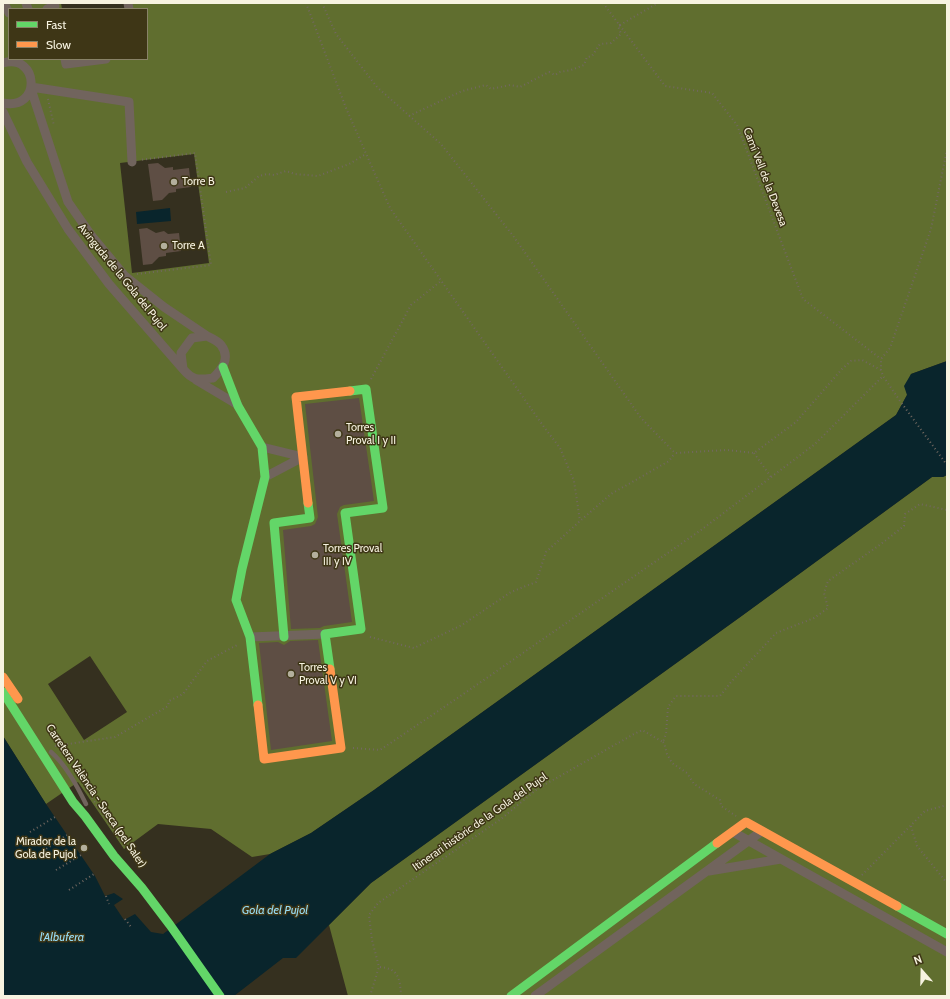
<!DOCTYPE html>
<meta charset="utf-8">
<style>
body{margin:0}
#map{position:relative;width:950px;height:999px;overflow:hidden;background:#35301f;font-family:Cabin,sans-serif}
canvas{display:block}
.frame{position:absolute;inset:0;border:4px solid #f7f3e0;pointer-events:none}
.legend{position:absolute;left:8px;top:8px;width:140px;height:52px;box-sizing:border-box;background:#3e3616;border:1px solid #888267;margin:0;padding:5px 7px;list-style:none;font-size:12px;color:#f7f3e0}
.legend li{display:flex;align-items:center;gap:8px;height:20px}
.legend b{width:20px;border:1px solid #888267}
.north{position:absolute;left:902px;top:951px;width:40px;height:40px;-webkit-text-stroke:3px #3e3616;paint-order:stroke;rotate:340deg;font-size:11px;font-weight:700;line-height:16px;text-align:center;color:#f7f3e0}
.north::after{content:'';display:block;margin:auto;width:14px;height:18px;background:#f7f3e0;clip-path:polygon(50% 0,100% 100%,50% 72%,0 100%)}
</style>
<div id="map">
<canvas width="950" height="999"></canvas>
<div class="frame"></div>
<ul class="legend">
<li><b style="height:5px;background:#63d668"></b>Fast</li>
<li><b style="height:5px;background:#ff974d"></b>Slow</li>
</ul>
<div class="north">N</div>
</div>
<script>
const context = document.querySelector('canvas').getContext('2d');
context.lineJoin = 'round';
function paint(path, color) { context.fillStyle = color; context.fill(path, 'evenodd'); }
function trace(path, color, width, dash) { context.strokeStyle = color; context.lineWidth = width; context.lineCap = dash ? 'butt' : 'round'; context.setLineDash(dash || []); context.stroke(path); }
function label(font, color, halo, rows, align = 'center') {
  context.font = font + ' Cabin,sans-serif'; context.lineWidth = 3; context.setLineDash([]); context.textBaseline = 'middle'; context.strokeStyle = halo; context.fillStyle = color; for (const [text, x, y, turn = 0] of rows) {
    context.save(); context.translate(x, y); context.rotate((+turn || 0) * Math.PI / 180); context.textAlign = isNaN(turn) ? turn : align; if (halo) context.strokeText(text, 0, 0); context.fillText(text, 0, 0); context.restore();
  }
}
const forest = new Path2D(`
 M3,3H61L62,9H9V59H147V9H126L125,3H947V361L911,374L907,395L896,415L374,790L311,833L270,854L252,857L211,829L158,824L124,849L78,782L46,804L3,736ZM194,154L209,263L132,273L120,163ZM90,656L127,712L84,740L48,684Z
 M947,475V996H348L329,925L371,883L743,615L932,477H943Z`);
const water = new Path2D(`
 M170,208L171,221L137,224L136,212Z
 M947,361V475L943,477H932L743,615L371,883L296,958H283L234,996H3V736L46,804L95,876L105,896L114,893L123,899L114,905L124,920L135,914L151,932L163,934L270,854L311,833L374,790L896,415L907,395L904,386L911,374Z`);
const building = new Path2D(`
 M158,163L165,168L173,167V170L189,168L191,187L176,189V192L169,193L162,200L153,201L148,164Z
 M147,228L156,233L164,231L168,234L179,233L181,251L166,253V256L159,257L152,264L143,265L139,229Z
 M359,398L374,501L344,505L340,507L337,514L352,622L324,626L320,628L291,629L283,530L311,526L315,524L318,517L305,404Z
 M318,640L332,741L271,750L259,643L278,642L284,645L290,641Z`);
const path = new Path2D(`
 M306,3L346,108L390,208L544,427L560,448L574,481L580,521
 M322,3L336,34L377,87L441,144L514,237L641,418L675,453L727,450L754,453L796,422L842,369L851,361L862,360L881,370
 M603,3L665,86L712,93L737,125L803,299L881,359
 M620,25L658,3
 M48,99L54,126
 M409,116L462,91L486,85L491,89L510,85L520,87L549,72L555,75L560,72L571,70L584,65L587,57L592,56L600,44L611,43L621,34L618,26L620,25
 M947,149L931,229L890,348L881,359V370L883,376L900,401L947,465
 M226,192L245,188L259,176L267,174L274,175L286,171L295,174L318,176L349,164L366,154
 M137,274L211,265L195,153L140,160
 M371,379L411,305L441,281
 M754,453L771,477
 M370,637L414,648L462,625L511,592L536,582L546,552L580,521L611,494L669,461L675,453
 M663,742L664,743L667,754L672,763L687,773L694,784L720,800L721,806L736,816
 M55,746L115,737L168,706L169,701L183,694L207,661L239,644
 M353,748L380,750L462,695L701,530L815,444L883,376
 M92,798L124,846
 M911,826L917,846L947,883
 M30,832L55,817
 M43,851L67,835
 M56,870L81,855
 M862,875L925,811L947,805
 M69,890L94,874
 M106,896L109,904
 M125,919L131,927
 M370,996L379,967
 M401,996C400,979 399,968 379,967L372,940L369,915L378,903L501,819L537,789L634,734L642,730L663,742L666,734L668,707L676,696H720L731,682L776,633L814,618L828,608L824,593L828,581L881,544L904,526L905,514L920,504L947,510`);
const lane = new Path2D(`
 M51,752C66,765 77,786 86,804`);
const street = new Path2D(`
 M4,3L9,13
 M26,3L28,9
 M128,3L129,9
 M47,9L55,6
 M65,59L66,64L106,59
 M3,63C39,53 42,111 3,103
 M31,87L129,102L132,162
 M31,89L68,202L91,235L125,276L164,307L207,336
 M3,112L27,162L68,229L109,284L183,369C193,381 198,380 213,378C222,369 231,358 221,345C218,341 211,338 207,336L192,338L181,353L183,369
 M196,380L238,405
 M262,447L303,457
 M265,477L303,457
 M250,637L325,634
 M733,832L947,952
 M709,871L781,859
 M535,996L762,831`);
const fast = new Path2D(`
 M223,367L238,406L262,447L265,477L242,569L236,600L250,637L258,705
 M284,637L274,523L310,518L308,503
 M330,669L325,634L361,629L345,513L383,508L366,389L350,391
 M3,692L73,802L85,816L114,856L142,888L170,925L220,996
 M897,906L947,934
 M511,996L717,843`);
const slow = new Path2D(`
 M308,503L296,397L350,391
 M3,677L18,699
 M258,705L264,759L341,748L330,669
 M717,843L746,822L897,906`);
const markers = [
 [174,182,4,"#b3af9c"],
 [164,246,4,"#b3af9c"],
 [338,434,4,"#b3af9c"],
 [315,555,4,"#b3af9c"],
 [291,674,4,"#b3af9c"],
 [84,848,4,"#b3af9c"]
];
const streetNames = [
 ["Camí Vell de la Devesa",765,177,69],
 ["Avinguda de la Gola del Pujol",122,277,51],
 ["Carretera València - Sueca (pel Saler)",96,796,56],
 ["Itinerari històric de la Gola del Pujol",480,822,-35]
];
const poiNames = [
 ["Torre B",182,182],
 ["Torre A",172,246],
 ["Torres",346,428],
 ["Proval I y II",346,441],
 ["Torres Proval",323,549],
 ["III y IV",323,562],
 ["Torres",299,668],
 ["Proval V y VI",299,681],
 ["Mirador de la",76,842,"right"],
 ["Gola de Pujol",76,855,"right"]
];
const waterNames = [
 ["Gola del Pujol",275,910],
 ["l'Albufera",62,937]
];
paint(forest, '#606e2f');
paint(water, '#09252c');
paint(building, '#5e4e44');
trace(path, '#726860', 2, [1, 3]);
trace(lane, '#71645d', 4.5);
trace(street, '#71645d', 9);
trace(fast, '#63d668', 9);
trace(slow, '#ff974d', 9);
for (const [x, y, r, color] of markers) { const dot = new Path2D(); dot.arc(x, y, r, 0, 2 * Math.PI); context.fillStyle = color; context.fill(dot); trace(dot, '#3e3616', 1.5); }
label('11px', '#f7f3e0', '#3e3616', streetNames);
label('11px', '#f7f3e0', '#3e3616', poiNames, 'left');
label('italic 12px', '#96dbf4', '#3e3616', waterNames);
</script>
